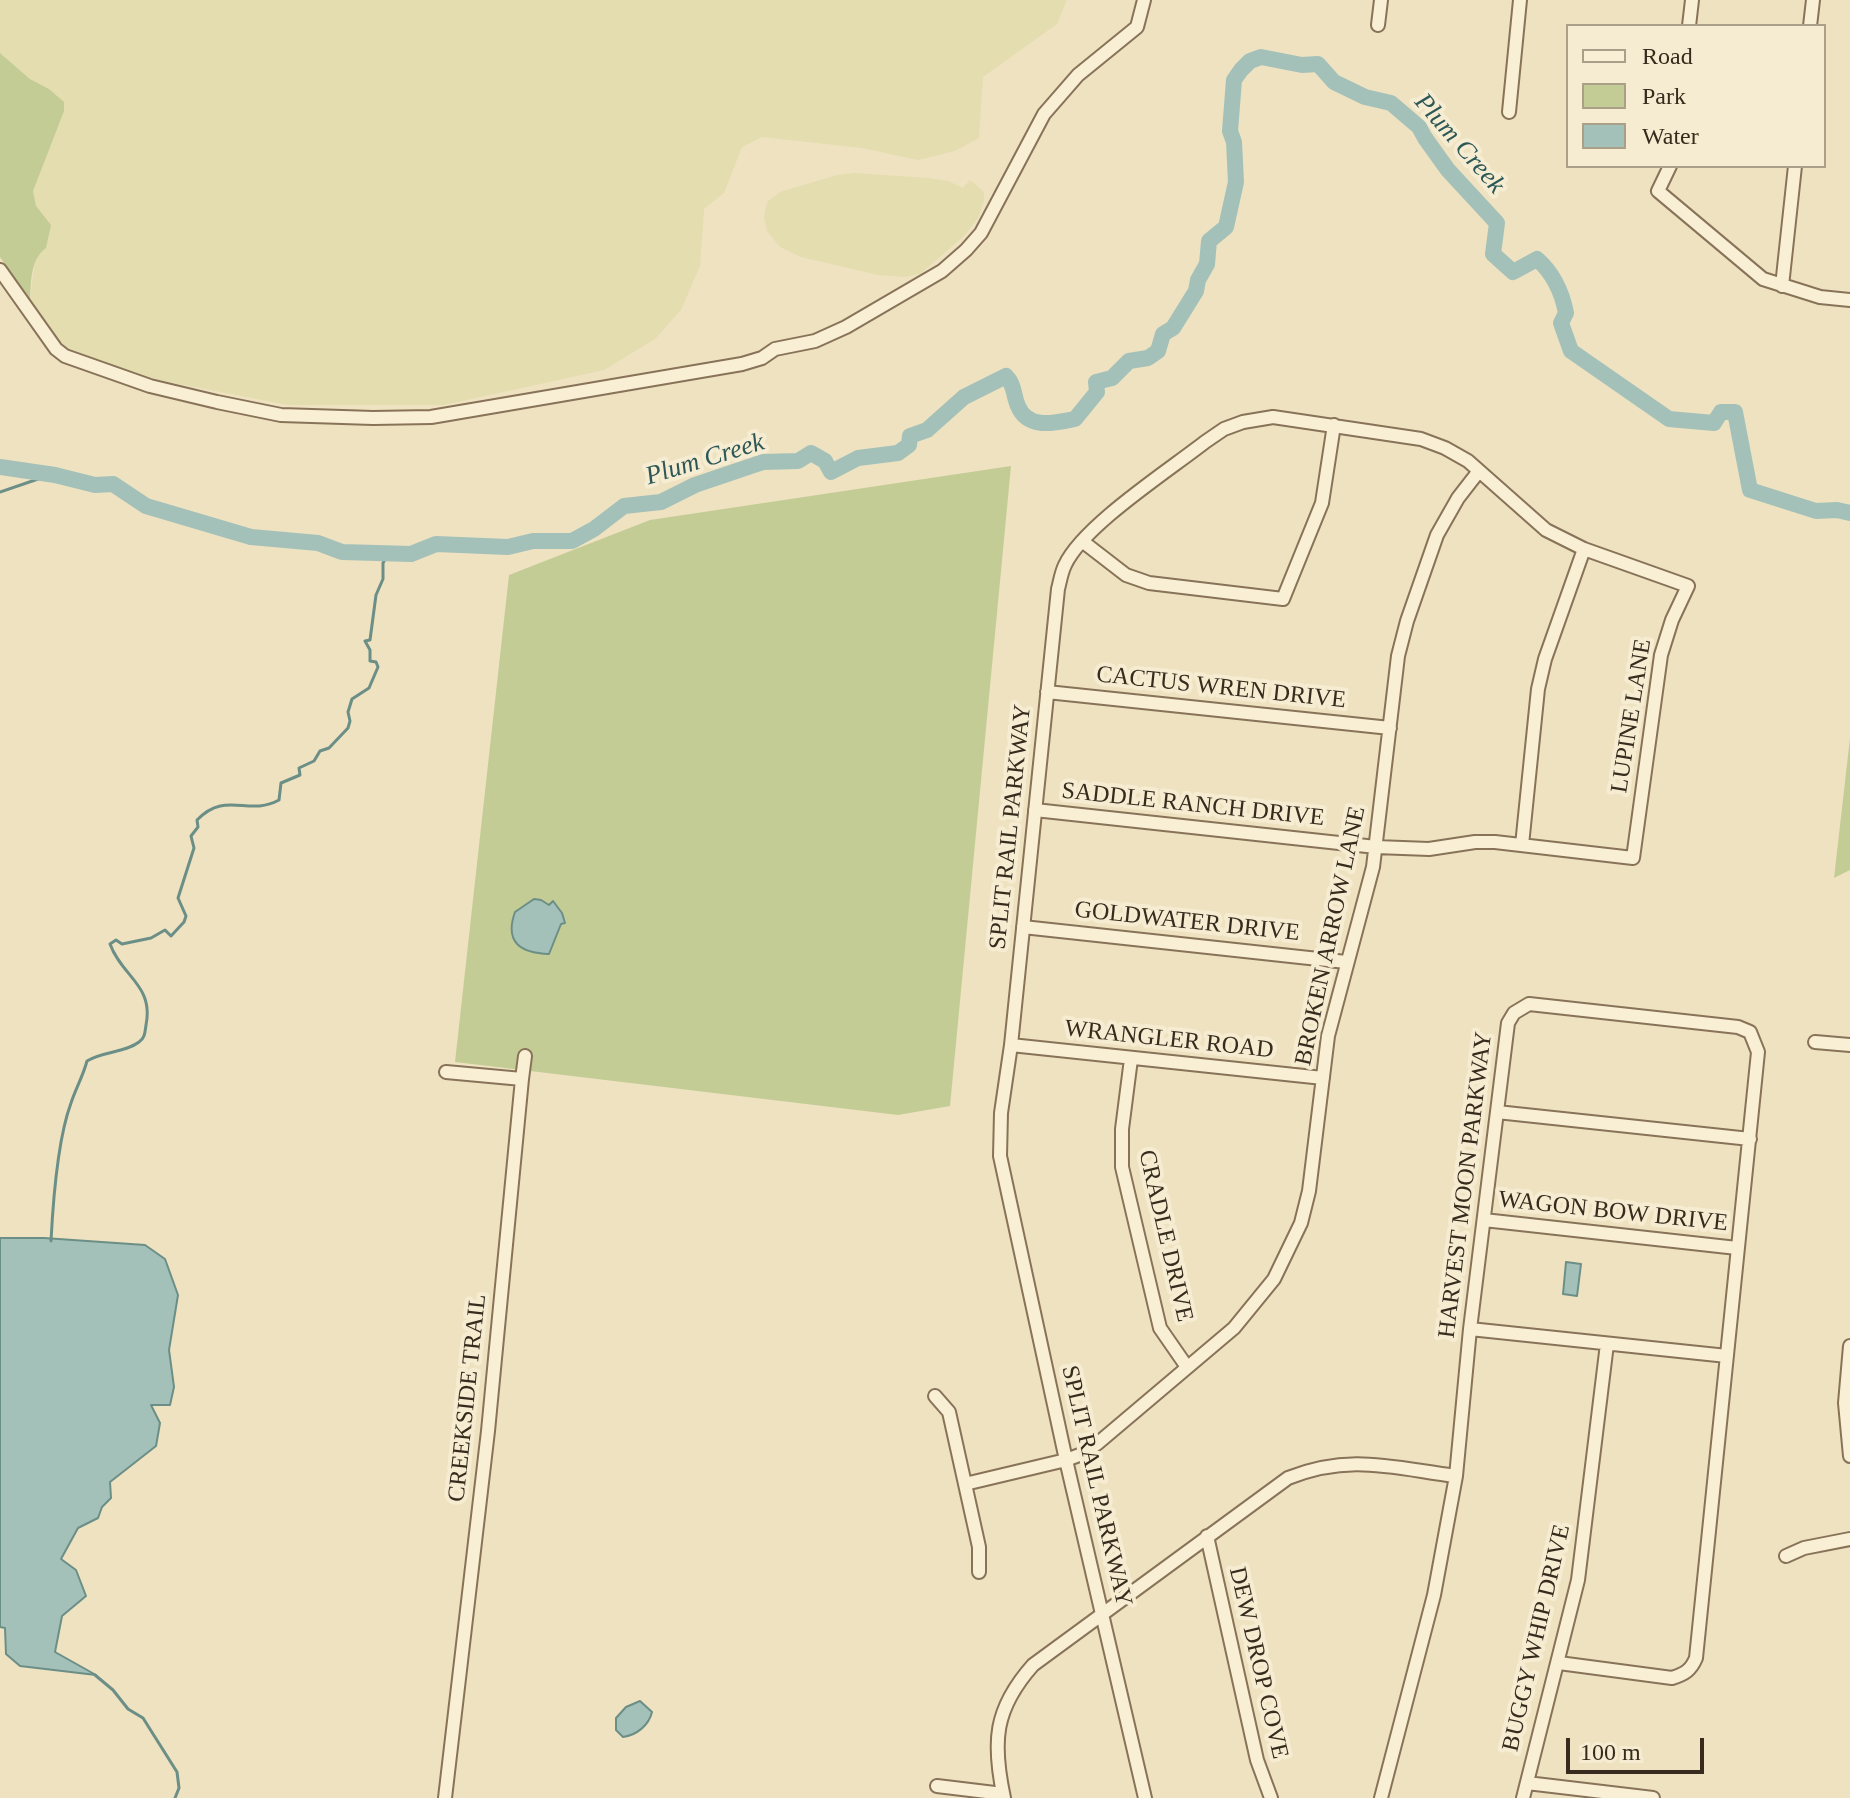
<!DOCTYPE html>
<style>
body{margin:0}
#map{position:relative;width:1850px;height:1798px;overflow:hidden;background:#eee2c1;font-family:Georgia,serif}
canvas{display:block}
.legend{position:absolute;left:1566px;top:24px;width:260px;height:144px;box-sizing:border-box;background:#f6ecd1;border:2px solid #aa9f89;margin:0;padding:10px 14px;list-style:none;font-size:24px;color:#372b1d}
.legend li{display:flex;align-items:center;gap:16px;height:40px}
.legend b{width:40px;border:2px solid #aa9f89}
.scale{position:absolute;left:1566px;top:1738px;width:138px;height:36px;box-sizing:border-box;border:4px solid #372b1d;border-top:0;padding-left:10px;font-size:24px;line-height:28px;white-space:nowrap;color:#372b1d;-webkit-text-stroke:6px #f6ecd1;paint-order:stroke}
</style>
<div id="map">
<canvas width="1850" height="1798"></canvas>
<ul class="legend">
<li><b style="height:10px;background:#f9efd5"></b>Road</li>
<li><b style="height:22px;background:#c4cc95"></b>Park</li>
<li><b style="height:22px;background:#a4c1b9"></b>Water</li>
</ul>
<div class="scale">100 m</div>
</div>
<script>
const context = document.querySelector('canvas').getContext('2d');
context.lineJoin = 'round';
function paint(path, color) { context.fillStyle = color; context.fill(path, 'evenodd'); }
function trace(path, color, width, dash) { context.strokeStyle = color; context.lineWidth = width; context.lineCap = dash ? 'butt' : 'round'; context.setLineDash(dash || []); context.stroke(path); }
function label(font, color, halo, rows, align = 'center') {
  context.font = font + ' Georgia,serif'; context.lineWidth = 8; context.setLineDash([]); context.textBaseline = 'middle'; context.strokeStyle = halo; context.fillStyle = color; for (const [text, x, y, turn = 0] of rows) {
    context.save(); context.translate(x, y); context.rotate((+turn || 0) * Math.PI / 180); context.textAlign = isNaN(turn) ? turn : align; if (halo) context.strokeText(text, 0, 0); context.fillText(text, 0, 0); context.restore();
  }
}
const farmland = new Path2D(`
 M0,0H1067L1057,24L983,77L979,138L955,151L918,160L862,148L762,137L742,147L724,193L704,209L700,266L681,310L655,339L604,370L444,405H288L163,381L70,353L59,344L30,301L34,266L39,253L33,191L49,89L30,79L0,53Z
 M855,173L928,178L948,181L963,188L970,180L984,192V201L978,218L964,236L920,274L904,277L878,275L801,257L780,247L767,231L764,217L767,202L780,192L837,175Z`);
const green = new Path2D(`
 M0,53L30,79L49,89L64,102V111L33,191L36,206L51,225L46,248C30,259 31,283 30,301L0,257Z
 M1011,466L950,1106L898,1115L455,1062L509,575L650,520Z
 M1850,738V870L1834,878Z`);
const water = new Path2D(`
 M534,899L541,900L549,905L553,901L562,913L565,923L561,924L549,954C521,953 504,943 515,912Z
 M0,1238H44L145,1245L165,1259L178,1295L169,1350L174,1387L170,1405H151L160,1423L156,1446L110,1482L111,1498L102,1507L98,1518L78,1528L61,1559L76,1570L86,1596L62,1616L55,1652L96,1675L20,1666L6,1654L5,1628L0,1627Z
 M1566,1262L1581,1264L1577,1296L1563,1294Z
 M640,1701L652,1712C649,1725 637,1735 623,1737L616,1730V1718L626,1707Z`);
const stream = new Path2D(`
 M0,492L41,478L46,474
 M51,1241C53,1202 58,1138 71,1103C76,1088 83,1076 87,1061C103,1051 125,1053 139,1042C145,1038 145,1032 146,1025C154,985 122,977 110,944L116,940L122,944L151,938L165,930L171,936L184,922L186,916L178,898L194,848L191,836L198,827L197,820C226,790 248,817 279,800L281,783L300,775L299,768L314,761L320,751L329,748L348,728L350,721L348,712L352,699L369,688L378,667L376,662L370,661V650L365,641L370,640L376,595L383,579V563L389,552
 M95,1675L113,1690L128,1709L143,1718L177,1772L179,1788L175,1798`);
const river = new Path2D(`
 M0,467L55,475L95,485L113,484L146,506L251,537L318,543L342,552L411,554L436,544L508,547L533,541H572L594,529L624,506L661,502L695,485L763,462L798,461L811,453L825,461L831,472L858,458L898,453L909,445L910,436L927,430L964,397L1006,376C1015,385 1013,395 1018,406C1028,430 1054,423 1075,419L1097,392L1096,382L1112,378L1129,361L1148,358L1158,351L1163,334L1173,328L1196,291L1198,280L1207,264L1209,241L1226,227L1236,182L1234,142L1230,131L1234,80L1241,70L1250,61L1261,57L1302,65L1318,64L1334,82L1365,97L1391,103L1419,127L1425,138L1448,170L1497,223L1493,254L1513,272L1537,259C1553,273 1562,292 1566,313L1561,323L1571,351L1669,419L1714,423L1721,412H1735L1750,490L1816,511L1837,510L1850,513`);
const minor = new Path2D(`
 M1378,25L1381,0
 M1689,26L1692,0
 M1810,26L1813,0
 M1509,112L1520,0
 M1670,166L1658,191L1763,279L1820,297L1850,300
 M0,270L56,349L65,356L150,386L217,402L281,415L373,418L431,417L742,364L762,358L775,349L815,341L846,327L942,271L966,250L981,233L1044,114L1078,75L1137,27L1144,0
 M1782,286L1795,166
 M1082,541L1126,575L1149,583L1283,599L1322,503L1334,425
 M1047,692L1390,728
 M1035,810L1376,847L1429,849L1475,842H1495L1633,858L1661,655L1672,620L1688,586L1584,549L1546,530L1468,461L1445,448L1421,439L1273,417L1243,422L1224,429L1205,442C1168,471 1083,526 1065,565C1061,573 1060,582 1058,589L1011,1045L1001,1113L1000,1156L1066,1460L1145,1798
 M1522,845L1538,689L1545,659L1584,549
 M1023,927L1346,962
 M1815,1042L1850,1045
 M1011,1045L1323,1078
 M1131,1059L1122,1129V1167L1160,1328L1187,1367
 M522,1079L525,1056
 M1497,1112L1750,1139
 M1484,1220L1737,1248
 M1470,1329L1727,1356
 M1850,1346L1845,1403L1850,1456
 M935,1396L949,1412L979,1547V1572
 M965,1484L1066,1460L1082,1454L1098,1443L1234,1328L1274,1279L1301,1223L1309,1191L1328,1036L1373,867L1398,656L1407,621L1437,535L1458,498L1479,471
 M1207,1536L1257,1760L1271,1798
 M1786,1556L1804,1548L1850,1539
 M1527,1783L1653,1798
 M937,1786L1003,1794
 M445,1798L488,1431L522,1079L446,1072
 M1004,1798C992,1742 994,1709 1033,1665L1288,1478C1350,1453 1393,1468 1456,1476
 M1381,1798L1434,1595L1456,1476L1470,1329L1508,1023L1514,1013L1529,1004L1738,1027L1750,1032L1758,1052L1696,1658C1691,1670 1685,1674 1672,1678L1559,1663
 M1523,1798L1578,1580L1607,1344`);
const streetNames = [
 ["CACTUS WREN DRIVE",1221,688,6],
 ["LUPINE LANE",1632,716,-81],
 ["SADDLE RANCH DRIVE",1193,805,6],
 ["SPLIT RAIL PARKWAY",1011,827,-84],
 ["GOLDWATER DRIVE",1187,922,6],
 ["BROKEN ARROW LANE",1331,936,-78],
 ["WRANGLER ROAD",1169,1040,6],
 ["HARVEST MOON PARKWAY",1466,1185,-83],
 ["WAGON BOW DRIVE",1613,1212,6],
 ["CRADLE DRIVE",1165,1236,77],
 ["CREEKSIDE TRAIL",468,1398,-84],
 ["SPLIT RAIL PARKWAY",1096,1486,77],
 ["BUGGY WHIP DRIVE",1537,1638,-77],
 ["DEW DROP COVE",1258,1663,77]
];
const waterNames = [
 ["Plum Creek",1459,144,49],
 ["Plum Creek",705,460,-17]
];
paint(farmland, '#e4ddaf');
paint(green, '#c4cc95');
paint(water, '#a4c1b9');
trace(water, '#6b8f87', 2);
trace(stream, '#6b8f87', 3);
trace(river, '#a4c1b9', 16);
trace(minor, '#887359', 16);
trace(minor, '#f9efd5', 12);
label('24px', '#372b1d', '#f6ecd1', streetNames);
label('italic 26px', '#2c5756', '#f6ecd1', waterNames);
</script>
